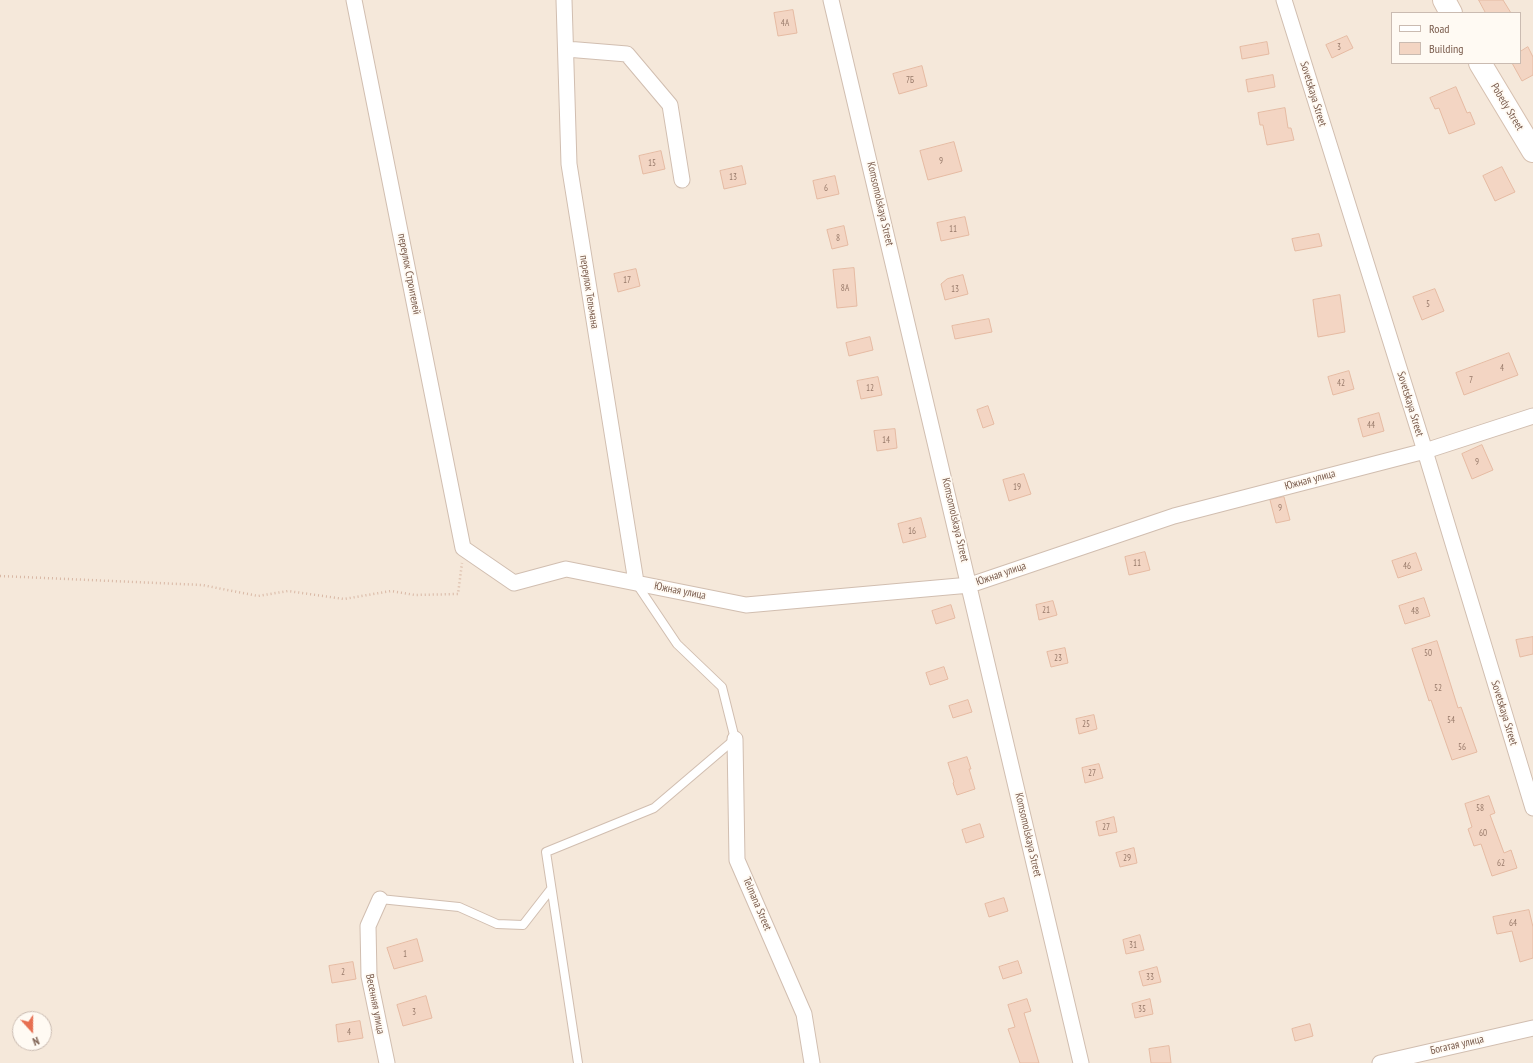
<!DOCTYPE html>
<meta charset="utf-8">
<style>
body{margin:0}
#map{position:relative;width:1533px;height:1063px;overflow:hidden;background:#fdf6ec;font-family:"PT Sans Narrow",sans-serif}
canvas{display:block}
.legend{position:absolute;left:1391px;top:12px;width:130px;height:52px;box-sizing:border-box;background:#fffaf3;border:1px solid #cabbb1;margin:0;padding:5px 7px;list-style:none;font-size:12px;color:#7a5c4d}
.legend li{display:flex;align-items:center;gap:8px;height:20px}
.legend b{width:20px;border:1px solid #cabbb1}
.north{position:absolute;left:12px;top:1011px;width:40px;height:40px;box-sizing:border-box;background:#fffaf3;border:1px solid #cabbb1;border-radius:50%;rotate:159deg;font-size:11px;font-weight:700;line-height:16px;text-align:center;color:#7a5c4d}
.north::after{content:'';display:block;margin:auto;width:14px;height:18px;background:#e76f51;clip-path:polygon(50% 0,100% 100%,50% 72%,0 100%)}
</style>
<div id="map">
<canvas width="1533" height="1063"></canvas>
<ul class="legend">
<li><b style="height:5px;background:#fff"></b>Road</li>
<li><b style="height:11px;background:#f3d5c3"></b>Building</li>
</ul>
<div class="north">N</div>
</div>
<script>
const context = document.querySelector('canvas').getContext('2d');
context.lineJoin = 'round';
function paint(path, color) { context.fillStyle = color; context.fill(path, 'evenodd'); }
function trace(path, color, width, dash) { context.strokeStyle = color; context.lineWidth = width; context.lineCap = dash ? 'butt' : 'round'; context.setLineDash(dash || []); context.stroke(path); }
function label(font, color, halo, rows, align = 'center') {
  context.font = font + ' "PT Sans Narrow",sans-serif'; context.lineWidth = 3.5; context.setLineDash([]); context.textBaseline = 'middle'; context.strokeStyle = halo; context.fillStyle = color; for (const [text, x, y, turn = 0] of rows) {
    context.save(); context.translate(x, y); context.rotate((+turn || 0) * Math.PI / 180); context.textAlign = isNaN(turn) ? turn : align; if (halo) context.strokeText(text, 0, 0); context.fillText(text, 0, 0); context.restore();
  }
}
const residential = new Path2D(`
 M0,0H1533V1063H0ZM1392,13H1520V63H1392ZM20,1019H44V1043H20Z`);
const building = new Path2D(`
 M1479,0H1503L1511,13H1486Z
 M793,10L797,33L778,36L774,13Z
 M1347,36L1353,48L1332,58L1326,45Z
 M1267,42L1269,54L1242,59L1240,47Z
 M1528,47L1533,57V75L1522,81L1512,63H1520V52Z
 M922,66L927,86L899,94L893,74Z
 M1273,75L1275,87L1248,92L1246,80Z
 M1456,87L1467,113L1470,112L1475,124L1449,134L1439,108L1435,109L1430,98Z
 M1285,108L1288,128H1291L1294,140L1267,145L1263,125H1260L1258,113Z
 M954,142L962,171L928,180L920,151Z
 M661,151L665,169L643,174L639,156Z
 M742,166L746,184L724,189L720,171Z
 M1502,167L1515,192L1495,201L1483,176Z
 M835,176L839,194L817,199L813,181Z
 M965,217L969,235L941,241L937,223Z
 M844,226L848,245L832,249L827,230Z
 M1319,234L1322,246L1295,251L1292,239Z
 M854,268L857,306L837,308L833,270Z
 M636,269L640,286L618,292L614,274Z
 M963,275L968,294L945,300L941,284L947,279Z
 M1435,289L1444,311L1422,320L1413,297Z
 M1340,295L1345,332L1318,337L1313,300Z
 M989,319L992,332L955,339L952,326Z
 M870,337L873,350L849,356L846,343Z
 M1509,353L1518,375L1464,395L1456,373Z
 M1349,371L1354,389L1333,395L1328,377Z
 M878,377L882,395L861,399L857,381Z
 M988,406L994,424L983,428L977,410Z
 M1379,413L1384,431L1363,437L1358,419Z
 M895,429L897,448L877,451L874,431Z
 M1482,445L1493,470L1472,479L1462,454Z
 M1024,474L1031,494L1009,501L1003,480Z
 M1284,497L1290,520L1276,523L1270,500Z
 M921,518L926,537L903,543L898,524Z
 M1145,552L1150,570L1129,575L1125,557Z
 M1416,553L1422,570L1398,578L1392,561Z
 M1424,598L1430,616L1405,624L1399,606Z
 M1053,601L1057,615L1039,620L1036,605Z
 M951,605L955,618L936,624L932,611Z
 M1533,637V654L1520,657L1516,640Z
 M1437,641L1458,708L1461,707L1477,752L1452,760L1431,700L1429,701L1412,649Z
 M1065,648L1068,663L1051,667L1047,652Z
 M944,667L948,679L930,685L926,673Z
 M968,700L972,712L953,718L949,706Z
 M1094,715L1097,729L1079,734L1076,719Z
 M967,757L971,769H969L975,789L957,795L953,783L954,782L948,763Z
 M1099,764L1103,778L1085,783L1082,768Z
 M1489,796L1495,813L1490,815L1504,853L1511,850L1517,868L1492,876L1481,844L1474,846L1468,829L1472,827L1465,804Z
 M1114,817L1117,832L1099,836L1096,822Z
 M980,824L984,837L966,843L962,830Z
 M1134,848L1137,863L1120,867L1116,853Z
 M1004,898L1008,911L989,917L985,904Z
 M1529,910L1533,927V958L1520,962L1512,931L1497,934L1493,917Z
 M1140,935L1144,950L1126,954L1123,940Z
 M417,939L423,961L394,969L387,948Z
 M1018,961L1022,973L1003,979L999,967Z
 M353,962L356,979L332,983L329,966Z
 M1157,967L1161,982L1143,986L1139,972Z
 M426,996L432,1018L403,1026L397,1005Z
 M1027,999L1031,1011L1024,1013L1039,1063H1020L1008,1029L1015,1027L1008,1005Z
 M1150,999L1153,1014L1135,1018L1132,1004Z
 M360,1021L363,1038L338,1042L336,1025Z
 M1310,1024L1313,1036L1295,1041L1292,1029Z
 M1169,1046L1171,1063H1151L1149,1049Z`);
const path = new Path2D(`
 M0,576L202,585L258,596L288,591L344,599L391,591L415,595L458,594L462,563`);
const service = new Path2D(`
 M380,899L459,907L497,924L523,925L551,889
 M578,1063L546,852L654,808L735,739L722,687L677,644L636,583`);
const minor = new Path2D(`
 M354,0L463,548L514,583L566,569L746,605L970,585L1174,516L1425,451L1533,416
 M564,0L569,164L636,582
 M831,0L1081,1063
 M1284,0L1425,451L1533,808
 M566,49L627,54L670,105L682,180
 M735,739L737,860L804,1014L812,1063
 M380,899L368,926L369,976L387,1063
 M1380,1063L1533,1028`);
const secondary = new Path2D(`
 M1444,0L1451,13
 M1480,63L1533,151`);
const numberNames = [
 ["4А",785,23],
 ["3",1339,47],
 ["7Б",910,80],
 ["9",941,161],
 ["15",652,163],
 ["13",733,177],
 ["6",826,188],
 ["11",953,229],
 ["8",838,238],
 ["17",627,280],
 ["8А",845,288],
 ["13",955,289],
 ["5",1428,304],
 ["4",1502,368],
 ["7",1471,380],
 ["42",1341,383],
 ["12",870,388],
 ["44",1371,425],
 ["14",886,440],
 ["9",1477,462],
 ["19",1017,487],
 ["9",1280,508],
 ["16",912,531],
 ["11",1137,563],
 ["46",1407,566],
 ["21",1046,610],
 ["48",1415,611],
 ["50",1428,653],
 ["23",1058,658],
 ["52",1438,688],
 ["54",1451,720],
 ["25",1086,724],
 ["56",1462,747],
 ["27",1092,773],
 ["58",1480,808],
 ["27",1106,827],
 ["60",1483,833],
 ["29",1127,858],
 ["62",1501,863],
 ["64",1513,923],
 ["31",1133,945],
 ["1",405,954],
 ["2",343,972],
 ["33",1150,977],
 ["35",1142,1009],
 ["3",414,1012],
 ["4",349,1032]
];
const streetNames = [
 ["Sovetskaya Street",1313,94,73],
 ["Pobedy Street",1507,107,59],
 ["Komsomolskaya Street",880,204,77],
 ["переулок Строителей",409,274,79],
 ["переулок Тельмана",589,292,81],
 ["Sovetskaya Street",1410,404,73],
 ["Южная улица",1310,480,-15],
 ["Komsomolskaya Street",955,520,77],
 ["Южная улица",1001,574,-19],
 ["Южная улица",680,591,11],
 ["Sovetskaya Street",1504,713,73],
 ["Komsomolskaya Street",1028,835,77],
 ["Telmana Street",757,904,67],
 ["Весенняя улица",375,1004,79],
 ["Богатая улица",1457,1045,-13]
];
paint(residential, '#f5e8da');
paint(building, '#f3d5c3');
trace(building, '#e6bba3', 1);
trace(service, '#d1beb0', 10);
trace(minor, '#d1beb0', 17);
trace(secondary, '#d6c0b0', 24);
trace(path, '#d9b8a5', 2.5, [1, 3]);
trace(service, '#fff', 8);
trace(minor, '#fff', 15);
trace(secondary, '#fff', 22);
label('9px', '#987a6a', null, numberNames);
label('11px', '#7a5c4d', '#fffaf3', streetNames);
</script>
